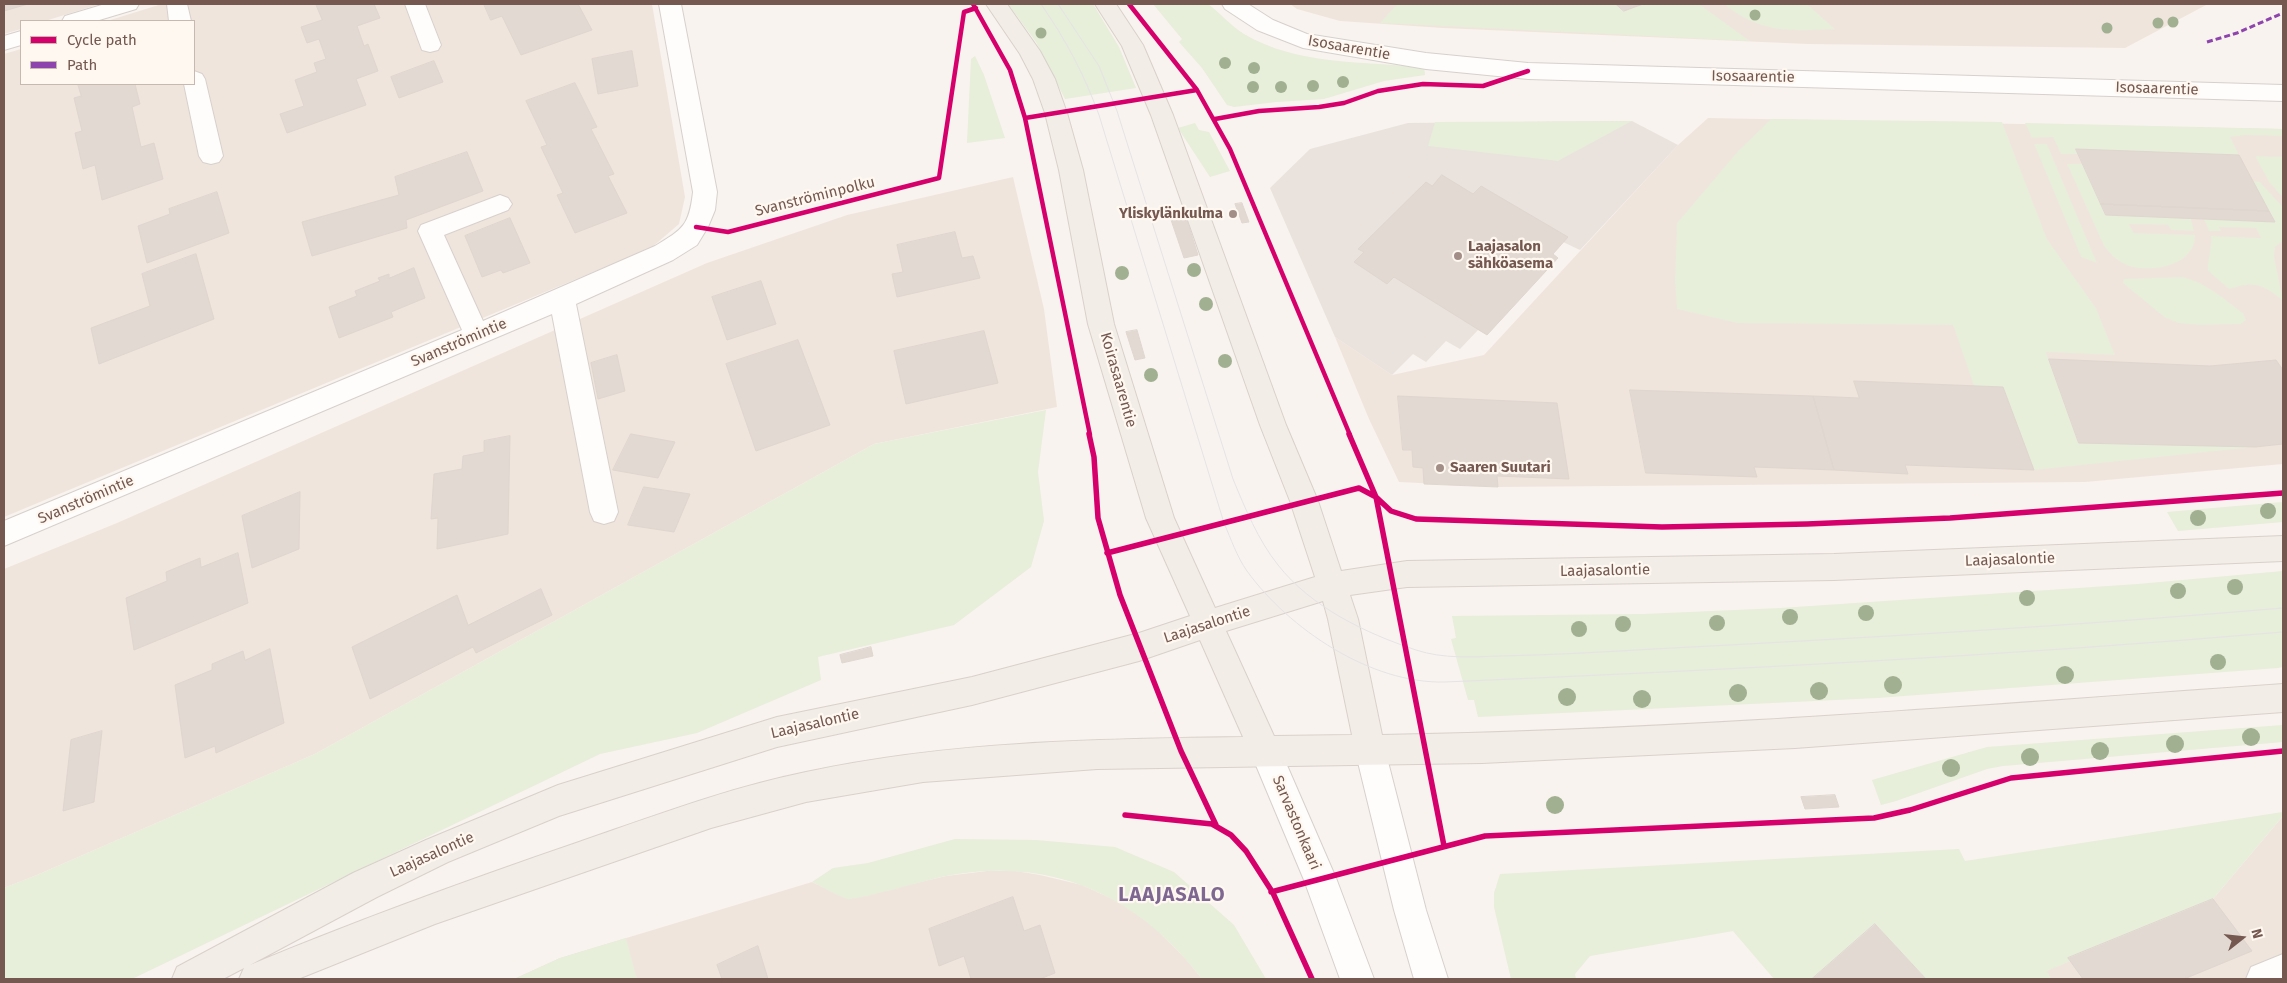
<!DOCTYPE html>
<meta charset="utf-8">
<style>
body{margin:0}
#map{position:relative;width:2287px;height:983px;overflow:hidden;background:#f8f3ee;font-family:"Fira Sans",sans-serif}
canvas{display:block}
.frame{position:absolute;inset:0;border:5px solid #75584f;pointer-events:none}
.legend{position:absolute;left:20px;top:20px;width:175px;height:65px;box-sizing:border-box;background:#fef8f1;border:1px solid #c7b8b0;margin:0;padding:6px 9px;list-style:none;font-size:15px;color:#75584f}
.legend li{display:flex;align-items:center;gap:10px;height:25px}
.legend b{width:25px;border:1px solid #c7b8b0}
.north{position:absolute;left:2217px;top:913px;width:50px;height:50px;-webkit-text-stroke:4px #fef8f1;paint-order:stroke;rotate:74deg;font-size:14px;font-weight:700;line-height:20px;text-align:center;color:#75584f}
.north::after{content:'';display:block;margin:auto;width:18px;height:22px;background:#75584f;clip-path:polygon(50% 0,100% 100%,50% 72%,0 100%)}
</style>
<div id="map">
<canvas width="2287" height="983"></canvas>
<div class="frame"></div>
<ul class="legend">
<li><b style="height:6px;background:#d6006c"></b>Cycle path</li>
<li><b style="height:6px;background:#8e44ad"></b>Path</li>
</ul>
<div class="north">N</div>
</div>
<script>
const context = document.querySelector('canvas').getContext('2d');
context.lineJoin = 'round';
function paint(path, color) { context.fillStyle = color; context.fill(path, 'evenodd'); }
function trace(path, color, width, dash) { context.strokeStyle = color; context.lineWidth = width; context.lineCap = dash ? 'butt' : 'round'; context.setLineDash(dash || []); context.stroke(path); }
function label(font, color, halo, rows, align = 'center') {
  context.font = font + ' "Fira Sans",sans-serif'; context.lineWidth = 4.5; context.setLineDash([]); context.textBaseline = 'middle'; context.strokeStyle = halo; context.fillStyle = color; for (const [text, x, y, turn = 0] of rows) {
    context.save(); context.translate(x, y); context.rotate((+turn || 0) * Math.PI / 180); context.textAlign = isNaN(turn) ? turn : align; if (halo) context.strokeText(text, 0, 0); context.fillText(text, 0, 0); context.restore();
  }
}
const residential = new Path2D(`
 M4,4H100L45,21H21V29L4,34Z
 M162,4H652L685,197L679,224L651,248L4,517V54L21,49V84H194V21H107Z
 M1290,4H2208L2125,48L1808,44L1443,28L1340,21L1297,9Z
 M1708,118L2283,129V464L2085,482L1498,487L1399,482L1369,419L1335,337L1392,375L1484,355L1678,145Z
 M1013,177L1044,309L1057,407L874,444L315,754L37,875L4,888V569L117,523L707,263L847,215Z
 M2283,816V979H2051L2046,971L2213,899Z
 M987,871H1016L1040,875L1082,885L1119,902L1152,925L1186,959L1202,979H514L560,958L812,882L848,899L946,876Z`);
const industrial = new Path2D(`
 M1632,121L1678,145L1580,250L1563,242L1553,254L1558,258L1487,335L1478,330L1460,349L1446,341L1426,362L1413,354L1392,375L1335,337L1270,188L1310,149L1408,123Z`);
const green = new Path2D(`
 M1008,4H1093L1119,47L1136,88L1065,99L1036,42Z
 M1153,4H1208C1220,13 1231,26 1244,34C1296,65 1365,62 1424,67L1425,75L1384,81L1324,99L1276,102L1234,107L1227,105L1202,68L1179,42L1182,39Z
 M1397,4H1616L1625,11L1643,4H1699L1750,41L1380,23Z
 M1724,4H1807L1835,29C1790,31 1761,34 1724,4Z
 M975,56L984,75L1005,138L967,143L971,59Z
 M1771,119L2002,122L2047,239L2096,308L2115,355L2046,352L2078,442L2255,447L2034,470L2003,387L1974,386L1953,325L1737,323L1677,309L1675,280L1677,223L1738,151Z
 M1632,121L1558,161L1428,146L1435,122Z
 M1195,123L1199,130L1209,132L1230,171L1210,177L1178,128Z
 M2025,123L2283,129V136L2246,135L2230,137L2239,155L2077,149L2079,154H2061L2053,137L2032,138Z
 M2034,144H2047L2097,263L2081,257Z
 M2255,156L2283,157V198L2269,182Z
 M2067,164H2083L2106,215L2191,219L2194,231L2171,230L2168,225L2129,224L2134,233L2195,235C2196,266 2151,273 2129,266C2118,262 2111,255 2104,246Z
 M2253,181L2260,182L2283,207V241L2275,247L2274,256L2283,301C2262,284 2256,281 2229,289L2208,271C2207,259 2212,249 2211,236L2261,238L2256,228L2219,227L2221,231H2209L2204,219L2275,222Z
 M2182,277C2206,282 2224,299 2243,313L2246,320L2241,324L2200,325L2178,323L2164,317L2123,283L2124,279Z
 M1046,410L1038,472L1044,521L1031,567L954,625L818,657L821,680L697,733L600,754L132,979H4V888L37,875L315,754L874,444Z
 M2283,502V522L2178,531L2167,512Z
 M2283,571V667L2278,668L1877,698L1478,717L1474,700H1468L1451,639L1456,638L1452,616L1644,614L1781,608L2138,584Z
 M2283,725V742L2003,766L1987,769L1896,801L1881,805L1872,780L1987,747Z
 M2283,812V816L2213,899L2069,958L2071,961L2047,971L2051,979H1926L1875,924L1812,979H1774L1733,931L1590,956L1575,974L1576,979H1511L1494,907V893L1500,874L1959,849L1965,861Z
 M955,839L1036,840L1115,847L1174,872L1234,925L1266,979H1202C1137,895 1052,856 946,876C930,879 856,901 847,899C835,895 823,887 812,882L833,868L868,863Z
 M626,938L637,979H514L560,958Z`);
const building = new Path2D(`
 M4,4H28L4,11Z
 M316,4H374L380,18L357,26L364,46L368,44L378,71L356,79L366,105L287,133L280,114L304,106L295,80L317,72L314,63L326,59L319,39L307,43L301,27L322,20Z
 M484,4H578L592,30L521,55L502,16L491,20Z
 M1616,4H1643L1624,11Z
 M632,51L638,86L598,94L592,59Z
 M434,61L443,82L399,98L391,77Z
 M575,83L597,127L591,129L614,174L608,176L627,213L575,233L557,195L563,193L541,147L547,145L526,101Z
 M78,84H135L140,104L132,107L141,147L154,143L163,179L102,200L95,165L83,169L75,133L82,131L74,98L81,96Z
 M2076,149L2239,155L2269,211L2101,204Z
 M467,152L483,191L406,220L407,228L312,256L302,222L399,195L395,177Z
 M1442,175L1473,194L1481,186L1568,237L1553,254L1558,258L1487,335L1394,277L1387,284L1354,262L1364,252L1358,249L1426,182L1432,186Z
 M217,192L229,233L147,263L138,226L170,214L169,209Z
 M1242,203L1249,222L1242,223L1235,204Z
 M2101,204L2269,211L2275,222L2106,215Z
 M1184,211L1198,255L1184,258L1169,214Z
 M510,218L530,263L503,273L501,270L482,277L465,236Z
 M955,232L962,258L973,256L980,278L897,297L892,274L903,272L897,245Z
 M196,254L214,319L99,364L91,328L150,306L142,274Z
 M414,268L425,298L391,312L393,317L339,338L329,307L357,296L355,291L380,281L378,278L389,274V278Z
 M761,281L776,324L727,340L712,297Z
 M1137,330L1145,358L1135,360L1126,332Z
 M984,331L998,383L906,404L894,351Z
 M798,340L830,425L756,451L726,364Z
 M617,355L625,391L598,399L591,363Z
 M2049,359L2210,366L2276,360L2283,370V444L2255,447L2079,443Z
 M1854,381L2003,387L2034,470L1905,465L1908,474L1834,470L1813,396L1859,398Z
 M1630,390L1813,396L1834,470L1754,467L1757,477L1646,473Z
 M1398,396L1557,403L1569,479L1497,476L1498,487L1424,484L1423,468L1413,467L1412,450H1403Z
 M631,434L675,442L658,478L613,470Z
 M510,436L508,534L437,549L438,518L431,519L434,474L462,469L463,456L484,452V441Z
 M644,487L690,494L674,532L628,525Z
 M300,492L299,549L252,568L242,516Z
 M238,553L248,603L134,650L126,598L167,581L166,572L200,558L201,567Z
 M541,589L552,615L476,653L473,647L370,699L352,647L457,595L468,625Z
 M871,647L873,656L842,663L840,655Z
 M270,649L284,723L216,753L215,746L185,758L175,685L212,670V664L243,651L245,660Z
 M102,731L94,802L63,811L71,740Z
 M1835,795L1839,807L1805,809L1801,797Z
 M1013,897L1024,931L1040,925L1055,973L1040,979H971L964,956L939,966L929,929Z
 M2213,899L2252,951L2184,979H2083L2068,958Z
 M1875,924L1926,979H1812Z
 M758,946L768,979H722L717,965Z`);
const minor = new Path2D(`
 M105,4H139L136,9L96,21H62L65,16Z
 M167,4H187L191,21H169Z
 M405,4H425L441,45L438,50L430,52L422,50Z
 M659,4H681L717,192L715,210L708,227L697,245L673,260L576,304L618,512L614,521L604,524L594,521L590,512L552,314L4,546V521L462,330L418,231L421,225L500,195L508,198L512,204L508,210L444,235L483,321L655,246C683,229 689,226 693,192Z
 M1222,4H1248L1273,20L1307,34L1426,53L1528,63L2283,85V101L1528,79L1426,69L1303,48L1257,30L1225,9Z
 M21,31V45L4,50V36Z
 M194,71L202,74L205,79L223,156L219,162L211,164L203,162L199,156L184,84H194Z
 M1370,735L1381,739L1385,750L1426,910L1448,979H1414L1394,910L1355,750L1359,739Z
 M1265,736L1276,740L1336,878L1374,979H1340L1304,880L1250,751L1254,740Z
 M2283,954V979H2246L2251,967Z`);
const major = new Path2D(`
 M986,4H1007L1040,51L1055,79L1067,113L1083,170L1114,324L1174,518L1215,608L1315,577L1290,501L1260,425L1151,115L1122,46L1095,4H1116L1143,45L1173,115L1286,425L1318,501L1341,571L1407,561L1834,554L2283,536V561L1834,580L1407,587L1350,595L1358,619L1382,735C1683,730 1983,705 2283,684V712L1795,748L1482,763L1097,769L923,782L806,802L711,828L435,924L298,979H239L244,968L223,979H172L177,967L353,873L426,840L558,785L777,717L972,677L1139,633L1190,616L1146,518L1088,324L1059,170L1045,113L1033,79L1020,54ZM1323,601L1328,619L1352,735L1274,736L1226,631ZM1200,640L1243,737C1097,739 949,741 806,772C728,788 654,816 579,842C468,880 358,920 250,965L377,897L448,862L559,816L777,747L972,705L1139,661Z`);
const tram = new Path2D(`
 M1041,4C1067,42 1083,72 1099,115L1224,523C1231,539 1237,557 1247,571C1289,629 1371,684 1445,682C1724,670 2004,656 2283,632
 M1058,4L1099,66L1117,111L1233,479C1245,508 1258,540 1278,565C1311,607 1365,633 1416,650C1443,659 1473,657 1500,656C1552,655 1603,652 1654,649C1864,638 2073,626 2283,608`);
const quiet = new Path2D(`
 M2207,42L2237,33L2283,13`);
const cyclewayFar1 = new Path2D(`
 M973,4L1010,70L1025,118L1090,435
 M1129,4L1197,90L1230,149L1350,435
 M1025,118L1197,90
 M1215,119L1259,111L1319,107L1344,103L1378,91L1423,84L1483,86L1528,71
 M696,227L728,232L939,178L964,12L976,8`);
const cycleway = new Path2D(`
 M1089,434L1094,457L1098,518L1120,595L1181,751L1216,825
 M1349,434L1376,497L1444,846
 M1107,553L1359,488L1376,497L1391,511L1416,519L1662,527L1807,524L1950,518L2283,493
 M1125,815L1212,824L1231,835L1246,851L1273,893L1312,979
 M1271,892L1485,836L1874,818L1910,810L2011,778L2283,751`);
const trees = [
 [1755,15,5.5],
 [2173,22,5.5],
 [2158,23,5.5],
 [2107,28,5.5],
 [1041,33,5.5],
 [1225,63,6],
 [1254,68,6],
 [1343,82,6],
 [1313,86,6],
 [1253,87,6],
 [1281,87,6],
 [1194,270,7],
 [1122,273,7],
 [1206,304,7],
 [1225,361,7],
 [1151,375,7],
 [2268,511,8],
 [2198,518,8],
 [2235,587,8],
 [2178,591,8],
 [2027,598,8],
 [1866,613,8],
 [1790,617,8],
 [1717,623,8],
 [1623,624,8],
 [1579,629,8],
 [2218,662,8],
 [2065,675,9],
 [1893,685,9],
 [1819,691,9],
 [1738,693,9],
 [1567,697,9],
 [1642,699,9],
 [2251,737,9],
 [2175,744,9],
 [2100,751,9],
 [2030,757,9],
 [1951,768,9],
 [1555,805,9]
];
const markers = [
 [1233,214,5,"#a38e87"],
 [1458,256,5,"#a38e87"],
 [1440,468,5,"#a38e87"]
];
const streetNames = [
 ["Isosaarentie",1349,48,10],
 ["Isosaarentie",1753,77,1],
 ["Isosaarentie",2157,89,2],
 ["Svanströminpolku",815,197,-14],
 ["Svanströmintie",459,343,-23],
 ["Koirasaarentie",1118,380,74],
 ["Svanströmintie",86,500,-23],
 ["Laajasalontie",2010,560,-2],
 ["Laajasalontie",1605,571,-1],
 ["Laajasalontie",1207,625,-18],
 ["Laajasalontie",815,724,-13],
 ["Sarvastonkaari",1296,823,67],
 ["Laajasalontie",432,855,-24]
];
const poiNames = [
 ["Yliskylänkulma",1223,214,"right"],
 ["Laajasalon",1468,247],
 ["sähköasema",1468,264],
 ["Saaren Suutari",1450,468]
];
const districtNames = [
 ["LAAJASALO",1172,895]
];
paint(residential, '#f0e5dc');
paint(industrial, '#eae2dd');
paint(green, '#e7eeda');
paint(building, '#e2d9d3');
trace(building, '#e0d6d0', 1);
trace(minor, '#d7d0cc', 2);
trace(major, '#d9d0cb', 2);
paint(minor, '#fefdfc');
paint(major, '#f2ede7');
trace(tram, '#e5e3e6', 1);
trace(quiet, '#8e44ad', 3, [6, 3]);
trace(cyclewayFar1, '#d6006c', 4.5);
trace(cycleway, '#d6006c', 5.5);
context.fillStyle = '#a2b092';
for (const [x, y, r] of trees) { context.beginPath(); context.arc(x, y, r, 0, 2 * Math.PI); context.fill(); }
for (const [x, y, r, color] of markers) { const dot = new Path2D(); dot.arc(x, y, r, 0, 2 * Math.PI); context.fillStyle = color; context.fill(dot); trace(dot, '#fef8f1', 2); }
label('15px', '#75584f', '#fef8f1', streetNames);
label('bold 15px', '#75584f', '#fef8f1', poiNames, 'left');
context.letterSpacing = '1px';
label('bold 20px', '#7e6790', '#fef8f1', districtNames);
context.letterSpacing = '0px';
</script>
